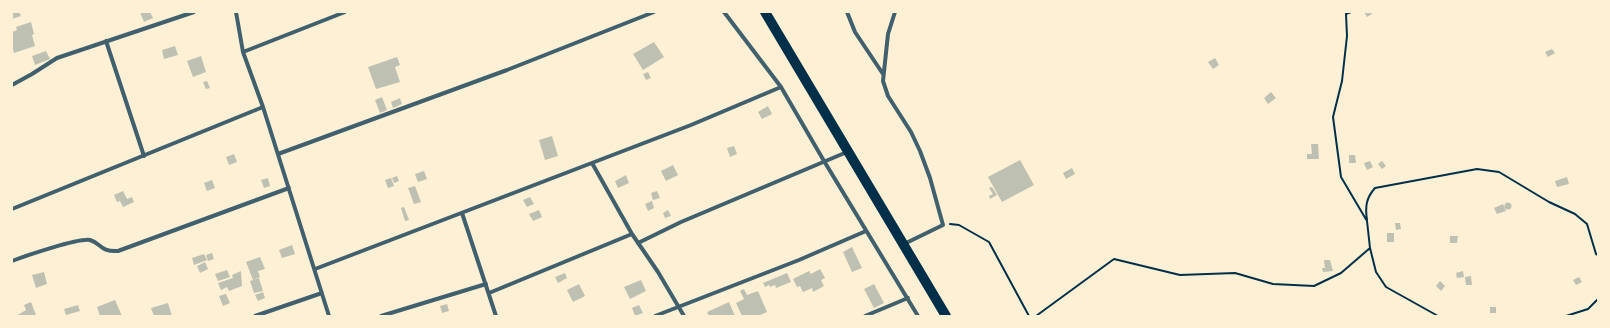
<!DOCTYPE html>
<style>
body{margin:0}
#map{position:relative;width:1610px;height:328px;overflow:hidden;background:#fdf0d5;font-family:Georgia,serif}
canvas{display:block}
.frame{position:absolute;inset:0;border:13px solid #fdf0d5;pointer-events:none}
</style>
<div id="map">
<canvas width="1610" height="328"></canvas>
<div class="frame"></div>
</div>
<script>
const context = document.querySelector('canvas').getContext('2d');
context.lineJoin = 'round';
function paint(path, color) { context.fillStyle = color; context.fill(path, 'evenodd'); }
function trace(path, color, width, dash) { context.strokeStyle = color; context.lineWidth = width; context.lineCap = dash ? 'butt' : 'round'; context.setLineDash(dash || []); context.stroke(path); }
const building = new Path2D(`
 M12,12H19L21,16L12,19Z
 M140,12H150L153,18L144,22Z
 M1364,12H1371L1372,14L1367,17Z
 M31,22L34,34L32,35L35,46L14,53L12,46V32L17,30L16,27Z
 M654,42L664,57L643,70L633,54Z
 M175,46L178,55L164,59L162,50Z
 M1552,49L1555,53L1548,57L1545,52Z
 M46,51L50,59L35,65L32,56Z
 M201,56L206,72L193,77L187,61Z
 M397,57L400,65L395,67L400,82L376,89L368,67Z
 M1215,58L1219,65L1213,69L1208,62Z
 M648,72L651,78L646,80L643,74Z
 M207,81L210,88L206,89L203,82Z
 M1271,92L1276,98L1268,104L1264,98Z
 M382,97L387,110L380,113L375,100Z
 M400,98L402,104L393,108L391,102Z
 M768,106L772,114L762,119L758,112Z
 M552,136L558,156L545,160L539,140Z
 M1311,144H1318L1319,159H1307V154H1312Z
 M734,146L737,154L730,157L727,148Z
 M234,154L237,162L229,165L226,157Z
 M1349,155H1355L1356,163H1349Z
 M1020,160L1034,185L1002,202L988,177Z
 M1370,161L1373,167L1367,170L1364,163Z
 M1382,161L1386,166L1382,169L1378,164Z
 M673,165L678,175L666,181L661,171Z
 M1072,168L1075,174L1066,179L1063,173Z
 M424,171L427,179L418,182L415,174Z
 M626,175L629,183L618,188L615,181Z
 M397,176L399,181L394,183L392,178Z
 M1567,177L1569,184L1557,187L1555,181Z
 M268,178L270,186L264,188L261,180Z
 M391,178L394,186L388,188L385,180Z
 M212,180L215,188L207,191L204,183Z
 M415,186L421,202L414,204L408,188Z
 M992,187L997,195L990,199L989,196L993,194L989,188Z
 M123,191L127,199L132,197L134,202L123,207L120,201L117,202L114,195Z
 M657,191L660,198L653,200L651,193Z
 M530,197L534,204L527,207L523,200Z
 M652,201L654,208L648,211L645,204Z
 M1504.5 206a3.5 3.5 0 1 1 7 0a3.5 3.5 0 1 1-7 0Z
 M1503,204L1506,211L1497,214L1494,208Z
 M404,207L409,220L405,221L401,208Z
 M539,210L542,217L533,221L529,214Z
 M668,210L671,216L665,218L663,213Z
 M1395,223H1400L1401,229L1396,230Z
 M1387,233H1394V242H1387Z
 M1450,236H1458L1457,243H1450Z
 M292,245L295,254L282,258L279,250Z
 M852,247L862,268L852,272L843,252Z
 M212,253L214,259L208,261L206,255Z
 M204,254L207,260L194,265L192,258Z
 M260,257L265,269L258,271L260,277L253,280L246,262Z
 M1324,260H1330L1333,271L1323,272L1322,268H1325Z
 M205,262L208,269L200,273L197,266Z
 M820,269L825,278L821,280L824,286L813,292L812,288L803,292L800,286L797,287L793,279L809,271L811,274Z
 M227,270L230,277L218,281L215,274Z
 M241,271L242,286L229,291L227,287L221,290L218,283L233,278L232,275Z
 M1463,271L1464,277L1457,278L1456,273Z
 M44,272L47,284L36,288L32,275Z
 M565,273L567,278L558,283L555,277Z
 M787,273L791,282L776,288L775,285L770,287L769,285L765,287L763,283Z
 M1471,276L1472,285H1466L1465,277Z
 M1579,277L1582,282L1576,285L1573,280Z
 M259,278L263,291L254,293L250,281Z
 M641,280L646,291L630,299L624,287Z
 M1440,281L1445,286L1441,291L1436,286Z
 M579,284L585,296L573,302L567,290Z
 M874,284L884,303L874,308L864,289Z
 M744,289L747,295L758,291L767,312L758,316H742L736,303L744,299L740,291Z
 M263,292L265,298L258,301L255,295Z
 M226,294L230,303L223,306L219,296Z
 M115,300L122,316H100L97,307Z
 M31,302L36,315L16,316L26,310L24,305Z
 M729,302L735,316H709L707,312Z
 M168,303L172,316H154L151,308Z
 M447,304L449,311L442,313L440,306Z
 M78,305L80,311L66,315L64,309Z
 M639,305L643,313L635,316L632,308Z
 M1490,307H1496V313H1490Z`);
const path = new Path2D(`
 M1367,220C1365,207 1366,198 1375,188L1477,169L1499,172L1549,202L1575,214L1587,224L1596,254L1598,255
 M950,224L959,225L989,242L1029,316
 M1370,248L1376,272L1386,287L1438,316
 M1036,316L1114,259L1180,275L1235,273L1273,284L1314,286L1341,273L1370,248L1367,221L1341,177L1333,117L1342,81L1347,36L1346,14L1351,12
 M1566,316L1588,309L1598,299`);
const minor = new Path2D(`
 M236,12L243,52L263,107L329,316
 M724,12L781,87L824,161L918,316
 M847,12L855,32L883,74
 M895,12L888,34L883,81L888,96L911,132L920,151L930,178L943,225L904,244
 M106,41L144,156
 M243,52L345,12
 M12,85L32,74L57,58L194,12
 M278,154L507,70L654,12
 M592,163L632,234L658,272L684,316
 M12,209L263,107
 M462,213L496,316
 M638,243L681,222L847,152
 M12,261C25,256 78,238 90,240C101,243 100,252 118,251L289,188
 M315,269L691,125L781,87
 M489,293L632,234
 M255,316L322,293
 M381,316L486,284
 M655,316L799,260L866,231
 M865,316L908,298`);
const trunk = new Path2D(`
 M765,12L946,316`);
paint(building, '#bec0b2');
trace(path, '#003049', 2);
trace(minor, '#3f606c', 4);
trace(trunk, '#003049', 10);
</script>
